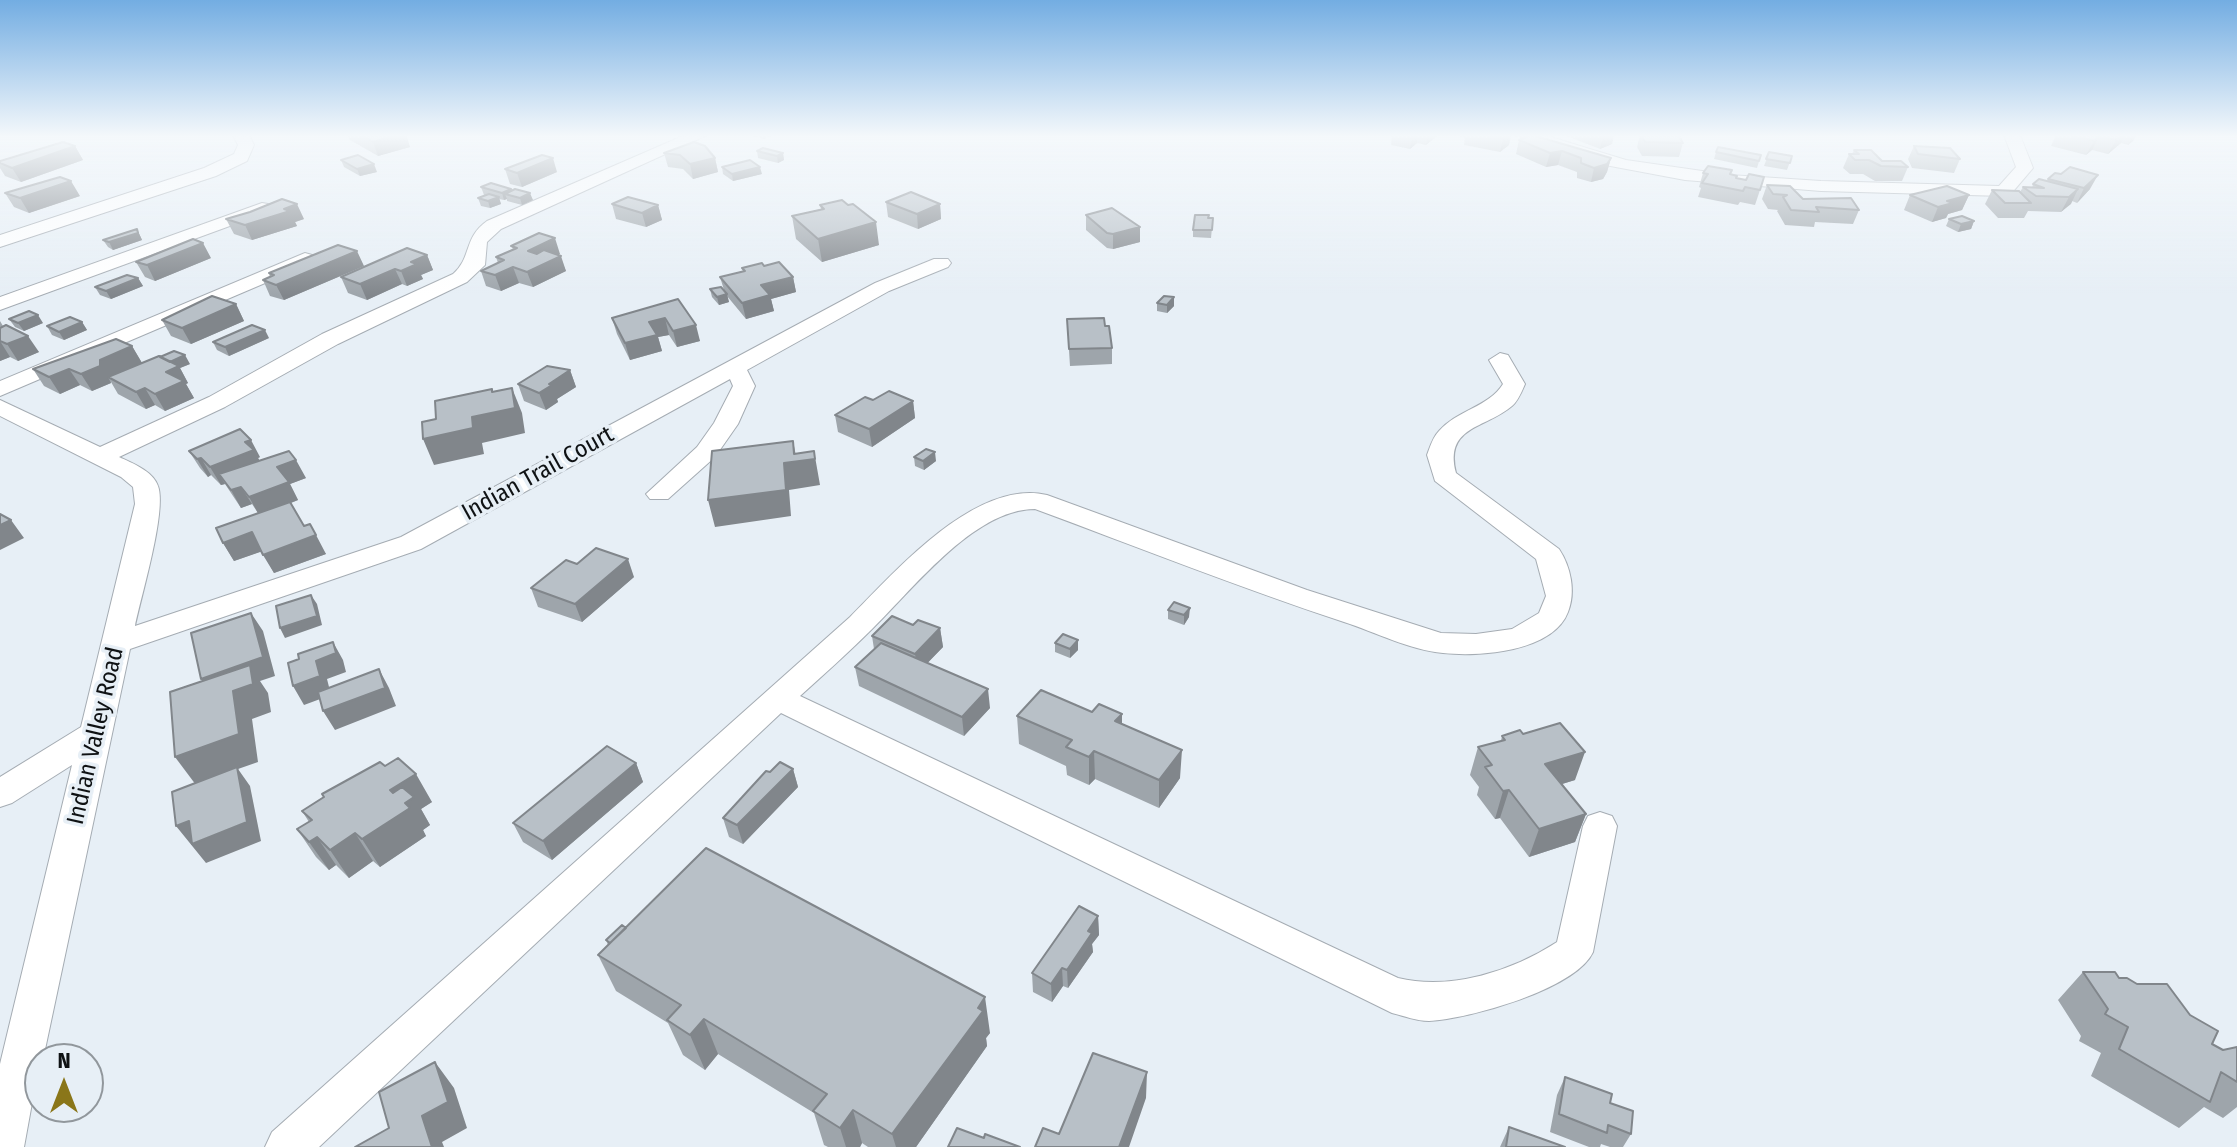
<!DOCTYPE html>
<style>
body{margin:0}
#map{position:relative;width:2237px;height:1147px;overflow:hidden;background:#e7eff6;font-family:"Fira Sans Condensed",sans-serif}
canvas{display:block}
.north{position:absolute;left:24px;top:1043px;width:80px;height:80px;box-sizing:border-box;background:#e7eff6;border:2px solid #91979c;border-radius:50%;rotate:0deg;font-size:22px;font-weight:700;line-height:32px;text-align:center;color:#0f1214}
.north::after{content:'';display:block;margin:auto;width:28px;height:36px;background:#8a7619;clip-path:polygon(50% 0,100% 100%,50% 72%,0 100%)}
</style>
<div id="map">
<canvas width="2237" height="1147"></canvas>
<div class="north">N</div>
</div>
<script>
const context = document.querySelector('canvas').getContext('2d');
context.lineJoin = 'round';
function trace(path, color, width, dash) { context.strokeStyle = color; context.lineWidth = width; context.lineCap = dash ? 'butt' : 'round'; context.setLineDash(dash || []); context.stroke(path); }
function paint(path, color) { context.fillStyle = color; context.fill(path, 'evenodd'); }
function label(font, color, halo, rows, align = 'center') {
  context.font = font + ' "Fira Sans Condensed",sans-serif'; context.lineWidth = 7; context.setLineDash([]); context.textBaseline = 'middle'; context.strokeStyle = halo; context.fillStyle = color; for (const [text, x, y, turn = 0] of rows) {
    context.save(); context.translate(x, y); context.rotate((+turn || 0) * Math.PI / 180); context.textAlign = isNaN(turn) ? turn : align; if (halo) context.strokeText(text, 0, 0); context.fillText(text, 0, 0); context.restore();
  }
}
const minor = new Path2D(`
 M233,135H249L254,145L247,161L216,176L0,247V235L204,168L234,154L238,145Z
 M685,135H707L501,229L487,242L485,265L467,282L338,344L225,407L119,457C132,463 153,471 158,486C167,511 141,596 135,626L401,537L875,283L934,259H948L951,263L948,267L889,291L747,370L755,386L738,424L715,457L668,499H650L646,494L697,447L714,423L733,386L730,379L421,549L130,649L43,1059H40L24,1147H0V1064L72,765L12,803L0,807V777L81,727L135,504L133,487L121,477L0,416V400L100,447L209,397L322,334L453,274C472,258 463,238 487,221Z
 M1515,135H1544L1626,160L1730,175L1821,181L1999,186L2016,167L2004,135H2020L2033,168L2010,195L2004,196L1821,191L1685,180L1605,165Z
 M262,203L268,204L271,208L268,212L0,310V297Z
 M305,253L312,255L315,259L312,263L0,396V381Z
 M1500,353L1508,355L1525,384C1522,391 1518,401 1512,406C1485,429 1444,426 1456,473L1559,549C1571,567 1576,592 1568,612C1553,652 1479,657 1443,653C1410,650 1375,632 1344,622C1240,588 1138,547 1035,509C973,509 911,592 869,632C847,654 823,675 800,696L1398,978C1451,991 1512,971 1557,942L1583,826L1588,816L1600,812L1612,816L1617,826L1593,952C1576,989 1469,1019 1429,1021C1417,1021 1404,1016 1392,1013L781,713L319,1147H265L272,1132L850,617C895,572 976,478 1047,495L1307,590L1441,633L1476,634L1512,629L1539,613L1546,596L1536,559L1435,481L1427,455C1430,447 1433,437 1439,431C1457,410 1489,407 1503,384L1489,360Z`);
const wall = new Path2D(`
 M348,135H406L410,147L378,156L350,140Z
 M748,135H773L765,139Z
 M1392,135H1438L1426,145L1417,143L1410,149L1391,145Z
 M1460,135H1511L1509,145L1500,152L1464,145L1465,138L1460,137Z
 M1564,135H1614L1612,144L1600,149Z
 M1640,135H1678L1683,143L1679,157L1642,156L1637,147Z
 M2056,135H2136L2133,141L2128,145L2121,143L2108,154L2092,150L2086,155L2051,146Z
 M1519,140L1611,158L1607,172L1603,179L1591,182L1577,178V172L1558,165L1546,167L1516,154Z
 M75,146L83,160L21,182L5,176L0,168V161Z
 M1914,146L1960,159L1954,173L1912,168L1908,159Z
 M1854,150L1882,161L1908,167L1902,181H1875L1863,174H1850L1843,168L1849,154H1852Z
 M757,151L783,153L784,160L778,163L758,158Z
 M1716,152L1761,155L1757,168L1714,159Z
 M1769,152L1792,156L1787,170L1764,166Z
 M664,153L715,158L718,172L693,179L683,169L668,167Z
 M341,160L377,172L360,176L344,167Z
 M722,167L762,174L733,181L723,174Z
 M505,169L557,172L522,187L510,184Z
 M1732,170L1730,174L1737,178L1760,190L1755,205L1740,202L1738,205L1698,197L1701,188L1699,187L1703,173Z
 M2048,179L2090,189L2077,203L2072,201L2061,212L2028,211L2024,218H1998L1985,204L1992,190L2020,192L2023,187L2032,188L2033,184L2047,181Z
 M1767,185L1803,199L1859,210L1853,224L1815,222L1814,227L1785,225L1777,211L1778,210L1768,209L1762,199Z
 M481,187L512,191L533,200L522,205L507,201V199L504,200L499,199L501,204L490,208L481,206L478,198L486,195H484Z
 M5,193L80,196L29,213L14,207Z
 M1910,195H1969L1962,210L1948,214L1946,218L1932,222L1904,210Z
 M886,202L940,204L941,219L918,229L888,217Z
 M612,204L658,205L662,220L646,227L616,219Z
 M820,205L879,245L822,262L796,239L792,216L821,209Z
 M1086,215L1140,242L1113,249L1107,248L1086,230Z
 M1213,218L1211,238L1193,237V230Z
 M226,219H304L295,222L297,226L252,240L234,234Z
 M1949,219L1974,221L1971,229L1958,232L1946,226Z
 M137,229L142,240L113,250L108,247L103,240Z
 M511,246L560,254H558L566,271L533,287L519,283L501,291L486,286L481,271L498,263L496,257L513,249Z
 M427,255L433,270L421,275L423,279L407,286L402,284L367,300L348,293L341,277Z
 M211,258L155,281L145,277L136,262Z
 M364,266L284,300L270,296L263,280L270,277L269,273Z
 M764,266L793,277L796,292L771,299L774,311L746,319L727,296L729,302L719,305L712,297L710,289L724,290L720,277L743,271L742,268Z
 M138,278L143,286L111,299L100,295L95,287Z
 M678,299L700,341L677,347L669,335L658,337L662,351L630,360L617,334L612,318Z
 M1157,303L1174,306L1167,313L1157,311Z
 M236,304L244,321L191,344L171,336L162,320Z
 M9,319L43,323L24,331L15,327Z
 M1067,319L1105,326L1112,348V364L1070,366Z
 M0,321L3,326L39,352L18,361L10,357L0,361Z
 M82,322L87,330L64,340L52,335L47,326Z
 M269,338L229,356L217,350L213,342Z
 M132,346L142,363L190,364L180,368L188,383L186,384L194,398L165,411L155,405L146,409L118,394L111,382V383L92,391L80,385L60,394L44,386L33,369Z
 M570,370L576,387L557,399L558,402L546,410L524,401L518,384Z
 M873,400L913,401L915,418L872,447L838,432L835,415Z
 M189,451L260,457L258,458L260,461L306,478L290,484L298,500L291,503L304,526L326,554L274,573L262,551L234,561L223,543L258,513L252,504L241,508L225,484L221,485L211,475L208,477L200,468Z
 M914,457L936,461L924,470L915,466Z
 M577,564L634,577L582,622L538,607L531,588Z
 M1168,610L1189,617L1184,625L1168,619Z
 M913,625L940,628L943,647L927,663L990,708L964,736L859,686L855,667L874,649L872,636Z
 M1078,640V650L1070,658L1055,652V643Z
 M1092,712L1122,714V724L1180,778L1159,808L1095,779L1089,785L1067,775L1066,766L1019,744L1017,716Z
 M1523,734L1575,780L1562,784L1586,814L1575,842L1529,857L1500,818L1495,819L1477,795L1479,787L1470,775L1478,747L1501,741L1502,736Z
 M636,763L643,782L552,860L523,842L513,823Z
 M385,766L432,802L421,809L430,825L423,830L426,836L380,867L373,861L349,878L336,865L329,870L316,857L297,829L309,822L302,811L323,797L322,794Z
 M793,769L798,787L743,844L729,837L723,818L770,772Z
 M1098,916L1099,935L1092,944L1093,952L1068,988L1063,986L1052,1002L1033,992L1032,973Z
 M626,928L990,1033L986,1038L987,1046L916,1147H868L862,1143L860,1147H828L824,1145L814,1113L718,1054L705,1070L683,1055L668,1023L616,991L598,955L608,945L606,940Z
 M2083,972L2119,978L2190,1015L2212,1044L2223,1050L2237,1047V1107L2223,1118L2204,1107L2179,1128L2091,1076L2101,1053L2079,1041L2081,1036L2058,1000Z
 M1565,1077L1610,1103L1631,1134L1623,1147H1610L1601,1144L1600,1147H1589L1550,1132L1557,1095Z
 M1509,1127L1565,1147H1500Z`);
const shadedWall = new Path2D(`
 M397,135H406L410,147L378,156L373,142Z
 M1412,135H1418L1417,143L1410,149Z
 M1428,135H1438L1426,145Z
 M1507,135H1511L1509,145L1500,152L1503,138Z
 M1603,135H1614L1612,144L1600,149Z
 M2121,135H2125L2121,143L2108,154L2116,140Z
 M2133,135H2136L2133,141L2128,145Z
 M2099,137L2092,150L2086,155L2094,141Z
 M75,146L83,160L21,182L12,168Z
 M1562,151L1558,165L1546,167L1550,153Z
 M783,153L784,160L778,163L777,156Z
 M553,158L557,172L522,187L517,173Z
 M715,158L718,172L693,179L690,164Z
 M1611,158L1607,172L1603,179L1591,182L1594,168Z
 M374,164L377,172L360,176L357,169Z
 M760,167L762,174L733,181L732,174Z
 M2098,175L2090,189L2077,203L2084,188Z
 M71,181L80,196L29,213L20,198Z
 M511,189L514,196L505,194L507,199L504,200L502,193Z
 M2078,189L2071,204L2061,212L2069,197Z
 M530,193L533,200L522,205L520,198Z
 M1969,195L1962,210L1948,214L1946,218L1932,222L1938,207L1947,201Z
 M499,197L501,204L490,208L488,201Z
 M297,204L304,219L295,222L297,226L252,240L245,225Z
 M940,204L941,219L918,229L917,214Z
 M658,205L662,220L646,227L642,213Z
 M1974,221L1971,229L1958,232L1961,224Z
 M876,222L879,245L822,262L818,239Z
 M1140,227V242L1113,249V234Z
 M137,229L142,240L113,250L109,242Z
 M555,238L560,254L533,266L528,251Z
 M203,243L211,258L155,281L147,265Z
 M357,251L364,266L284,300L276,285Z
 M427,255L433,270L421,275L423,279L407,286L401,271L411,262Z
 M561,256L566,271L533,287L527,272Z
 M513,267L519,283L501,291L495,275Z
 M395,269L402,284L367,300L360,284Z
 M793,277L796,292L771,299L774,311L746,319L742,303L761,285Z
 M138,278L143,286L111,299L106,291Z
 M727,294L729,302L719,305L717,297Z
 M1174,297V306L1167,313V305Z
 M236,304L244,321L191,344L182,328Z
 M38,315L43,323L24,331L18,323Z
 M665,318L669,335L658,337L662,351L630,360L625,343L649,322Z
 M82,322L87,330L64,340L59,332Z
 M696,325L700,341L677,347L673,331Z
 M265,330L269,338L229,356L225,347Z
 M28,336L39,352L18,361L7,344Z
 M0,341L10,357L0,361Z
 M132,346L142,363L108,377L111,383L92,391L81,374L100,360Z
 M185,355L190,364L180,368L188,383L186,384L194,398L165,411L155,394L166,372V364Z
 M69,369L80,385L60,394L49,377Z
 M570,370L576,387L557,399L558,402L546,410L539,393L549,384Z
 M145,388L155,405L146,409L136,392Z
 M512,388L522,413L525,433L482,443L484,454L434,465L423,439L472,417L492,389L500,411Z
 M913,401L915,418L872,447L869,429Z
 M251,440L260,457L258,458L264,468L219,474L225,484L221,485L210,467L245,442Z
 M793,441L797,461L814,451L820,485L789,490L791,516L715,527L708,500L784,463L794,454Z
 M935,452L936,461L924,470L923,461Z
 M201,458L211,475L208,477L197,459Z
 M296,460L306,478L290,484L298,500L259,515L249,497L277,467Z
 M241,487L252,504L241,508L231,490Z
 M11,520L24,538L0,550V525Z
 M252,532L263,551L234,561L223,543Z
 M316,535L326,554L274,573L263,555Z
 M628,559L634,577L582,622L575,604Z
 M311,595L317,604L322,625L285,638L280,628Z
 M1190,608L1189,617L1184,625V615Z
 M251,613L263,631L275,676L260,681L268,693L271,712L252,719L258,762L238,769L250,786L261,841L206,863L176,826L196,785L175,757L213,698L201,679Z
 M940,628L943,647L918,673L915,654Z
 M1078,640V650L1070,658V649Z
 M333,642L343,660L346,672L327,679L331,695L304,705L293,686Z
 M379,669L389,688L396,706L335,730L323,711Z
 M988,689L990,708L964,736L962,717Z
 M1122,714V742L1115,721Z
 M1182,750L1180,778L1159,808V780Z
 M1094,751L1095,779L1089,785V757Z
 M1585,752L1575,780L1536,792L1545,764Z
 M636,763L643,782L552,860L543,841Z
 M793,769L798,787L743,844L737,825Z
 M416,774L432,802L421,809L430,825L423,830L426,836L380,867L362,839L390,790Z
 M1509,790L1500,818L1495,819L1503,791Z
 M1586,814L1575,842L1529,857L1539,829Z
 M355,833L373,861L349,878L330,850Z
 M317,837L336,865L329,870L309,842Z
 M1098,916L1099,935L1092,944L1093,952L1068,988L1067,970L1088,931Z
 M1062,968L1063,986L1052,1002L1051,984Z
 M985,997L990,1033L986,1038L987,1046L916,1147H896L892,1134Z
 M704,1019L718,1054L705,1070L690,1035Z
 M435,1062L454,1088L467,1128L442,1142L444,1147H432L422,1116Z
 M1147,1072L1146,1098L1129,1147H1119Z
 M853,1110L862,1143L860,1147H846L840,1128Z`);
const building = new Path2D(`
 M361,135H397L373,142Z
 M1488,135H1507L1503,138Z
 M1530,135H1532L1611,158L1607,164L1594,168L1581,163V158L1562,151L1550,153L1519,140Z
 M1641,135H1678L1683,143L1645,142Z
 M2069,135H2121L2116,140L2099,137L2094,141Z
 M63,142L75,146L12,168L0,163V161Z
 M694,142L705,146L715,158L690,164L680,155L664,153Z
 M1914,146L1950,148L1960,159L1918,154Z
 M1718,147L1761,155L1759,161L1716,152Z
 M763,148L783,153L777,156L757,151Z
 M1854,150H1871L1882,161H1901L1908,167L1881,166L1869,160H1855L1849,154H1859Z
 M1769,152L1792,156L1790,163L1766,159Z
 M358,155L374,164L357,169L341,160Z
 M542,155L553,158L517,173L505,169Z
 M750,160L760,167L732,174L722,167Z
 M1708,166L1732,170L1730,174L1737,176L1736,178L1746,180L1749,174L1764,177L1760,190L1745,187L1743,191L1702,183L1708,174L1703,173Z
 M2070,167L2098,175L2084,188L2048,179L2055,173L2061,174Z
 M60,177L71,181L20,198L5,193Z
 M2039,179L2078,189L2069,197L2036,196L2023,187L2044,188L2033,184Z
 M491,183L511,189L502,193L481,187Z
 M1767,185L1790,186L1803,199L1851,198L1859,210L1816,207L1819,212L1791,210L1783,197L1787,195L1773,194Z
 M1947,186L1969,195L1947,201L1953,203L1938,207L1910,195Z
 M515,189L530,193L520,198L505,194Z
 M1992,190L2019,191L2031,203H2005Z
 M911,192L940,204L917,214L886,202Z
 M489,194L499,197L488,201L478,198Z
 M628,197L658,205L642,213L612,204Z
 M282,199L297,204L284,209L290,211L245,225L226,219L250,212Z
 M842,200L848,205L853,204L876,222L818,239L792,216L824,209L820,205Z
 M1112,208L1140,227L1113,234L1107,233L1086,215Z
 M1195,215H1209L1208,218H1213L1212,230H1193Z
 M1962,216L1974,221L1961,224L1949,219Z
 M137,229L138,233L109,242L103,240Z
 M539,233L555,238L528,251L537,254L544,250L561,256L527,272L513,267L495,275L481,271L504,260L496,257L517,248L511,246Z
 M193,239L203,243L147,265L136,262Z
 M338,245L357,251L276,285L263,280L274,275L269,273Z
 M407,248L427,255L411,262L417,264L401,271L395,269L360,284L341,277Z
 M779,262L793,277L761,285L770,295L742,303L720,277L745,271L742,268L762,263L764,266Z
 M127,275L138,278L106,291L95,287Z
 M721,287L727,294L717,297L710,289Z
 M212,296L236,304L182,328L162,320Z
 M1164,296L1174,297L1167,305L1157,303Z
 M678,299L696,325L673,331L665,318L649,322L657,335L625,343L612,318Z
 M29,311L38,315L18,323L9,319Z
 M70,317L82,322L59,332L47,326Z
 M1104,318L1105,326H1109L1112,348L1069,349L1067,319Z
 M6,325L28,336L7,344L0,341V328Z
 M252,325L265,330L225,347L213,342Z
 M116,339L132,346L100,360V366L81,374L69,369L49,377L33,369Z
 M174,351L185,355L170,362L160,357Z
 M159,356L179,366L166,372L184,381L155,394L145,388L136,392L108,377Z
 M547,366L570,370L549,384L552,385L539,393L518,384Z
 M512,388L515,408L472,417L473,428L423,439L422,422L436,419L435,401L492,389V392Z
 M889,391L913,401L869,429L835,415L865,397L873,400Z
 M240,429L251,440L245,442L254,450L210,467L201,458L197,459L189,451Z
 M793,441L794,454L814,451L815,459L784,463L786,490L708,500L712,451Z
 M926,449L935,452L923,461L914,457Z
 M289,451L296,460L277,467L289,482L249,497L241,487L231,490L219,474Z
 M290,502L304,526L310,524L316,535L263,555L252,532L223,543L216,528Z
 M0,514L11,520L0,525Z
 M596,548L628,559L575,604L531,588L566,560L577,564Z
 M311,595L317,616L280,628L276,606Z
 M1174,602L1190,608L1184,615L1168,610Z
 M251,613L263,657L201,679L191,633Z
 M892,616L913,625L918,620L940,628L915,654L872,636Z
 M1063,634L1078,640L1070,649L1055,643Z
 M333,642L336,653L316,661L320,676L293,686L288,663L299,659L298,654Z
 M881,643L988,689L962,717L855,667Z
 M250,665L253,684L233,691L239,734L175,757L170,692Z
 M379,669L385,688L323,711L318,692Z
 M1041,690L1092,712L1099,704L1122,714L1115,721L1182,750L1159,780L1094,751L1089,757L1066,747L1072,740L1017,716Z
 M1560,723L1585,752L1545,764L1586,814L1539,829L1509,790L1503,791L1485,767L1492,765L1478,747L1505,740L1502,736L1520,730L1523,734Z
 M607,746L636,763L543,841L513,823Z
 M398,758L416,774L390,790L393,793L402,787L414,797L405,803L410,808L362,839L355,833L330,850L317,837L309,842L297,829L312,820L302,811L324,797L322,794L380,762L385,766Z
 M780,762L793,769L737,825L723,818L766,771L770,772Z
 M237,767L247,822L192,844L189,821L176,826L172,792Z
 M706,848L985,997L978,1008L983,1011L892,1134L853,1110L840,1128L813,1111L827,1094L704,1019L690,1035L667,1020L681,1005L598,955Z
 M1079,906L1098,916L1088,931L1092,933L1067,970L1062,968L1051,984L1032,973Z
 M622,925L626,928L610,943L606,940Z
 M2083,972H2115L2119,978H2127L2137,984H2167L2190,1015L2218,1031L2212,1044L2223,1050L2237,1047V1082L2221,1072L2210,1102L2119,1049L2128,1027L2105,1014L2108,1009Z
 M1093,1053L1147,1072L1119,1147H1035L1043,1128L1059,1134Z
 M435,1062L448,1102L422,1116L432,1147H355L389,1128L379,1092Z
 M1565,1077L1612,1094L1610,1103L1633,1111L1631,1134L1608,1125L1607,1133L1559,1114Z
 M1509,1127L1565,1147H1506Z
 M957,1128L984,1138L985,1134L1020,1147H948Z`);
const streetNames = [
 ["Indian Trail Court",538,474,-29],
 ["Indian Valley Road",96,736,-77]
];
trace(minor, '#a5acb3', 2);
paint(minor, '#fff');
paint(wall, '#9ea5ab');
paint(shadedWall, '#81868b');
paint(building, '#b8c0c7');
trace(building, '#81868b', 2);
const sky = context.createLinearGradient(0, 0, 0, 296);
sky.addColorStop(0, '#73ade2');
sky.addColorStop(0.46, '#f4f8fb');
sky.addColorStop(1, '#f4f8fb00');
context.fillStyle = sky;
context.fillRect(0, 0, 2237, 296);
label('24px', '#0f1214', '#e7eff6', streetNames);
</script>
